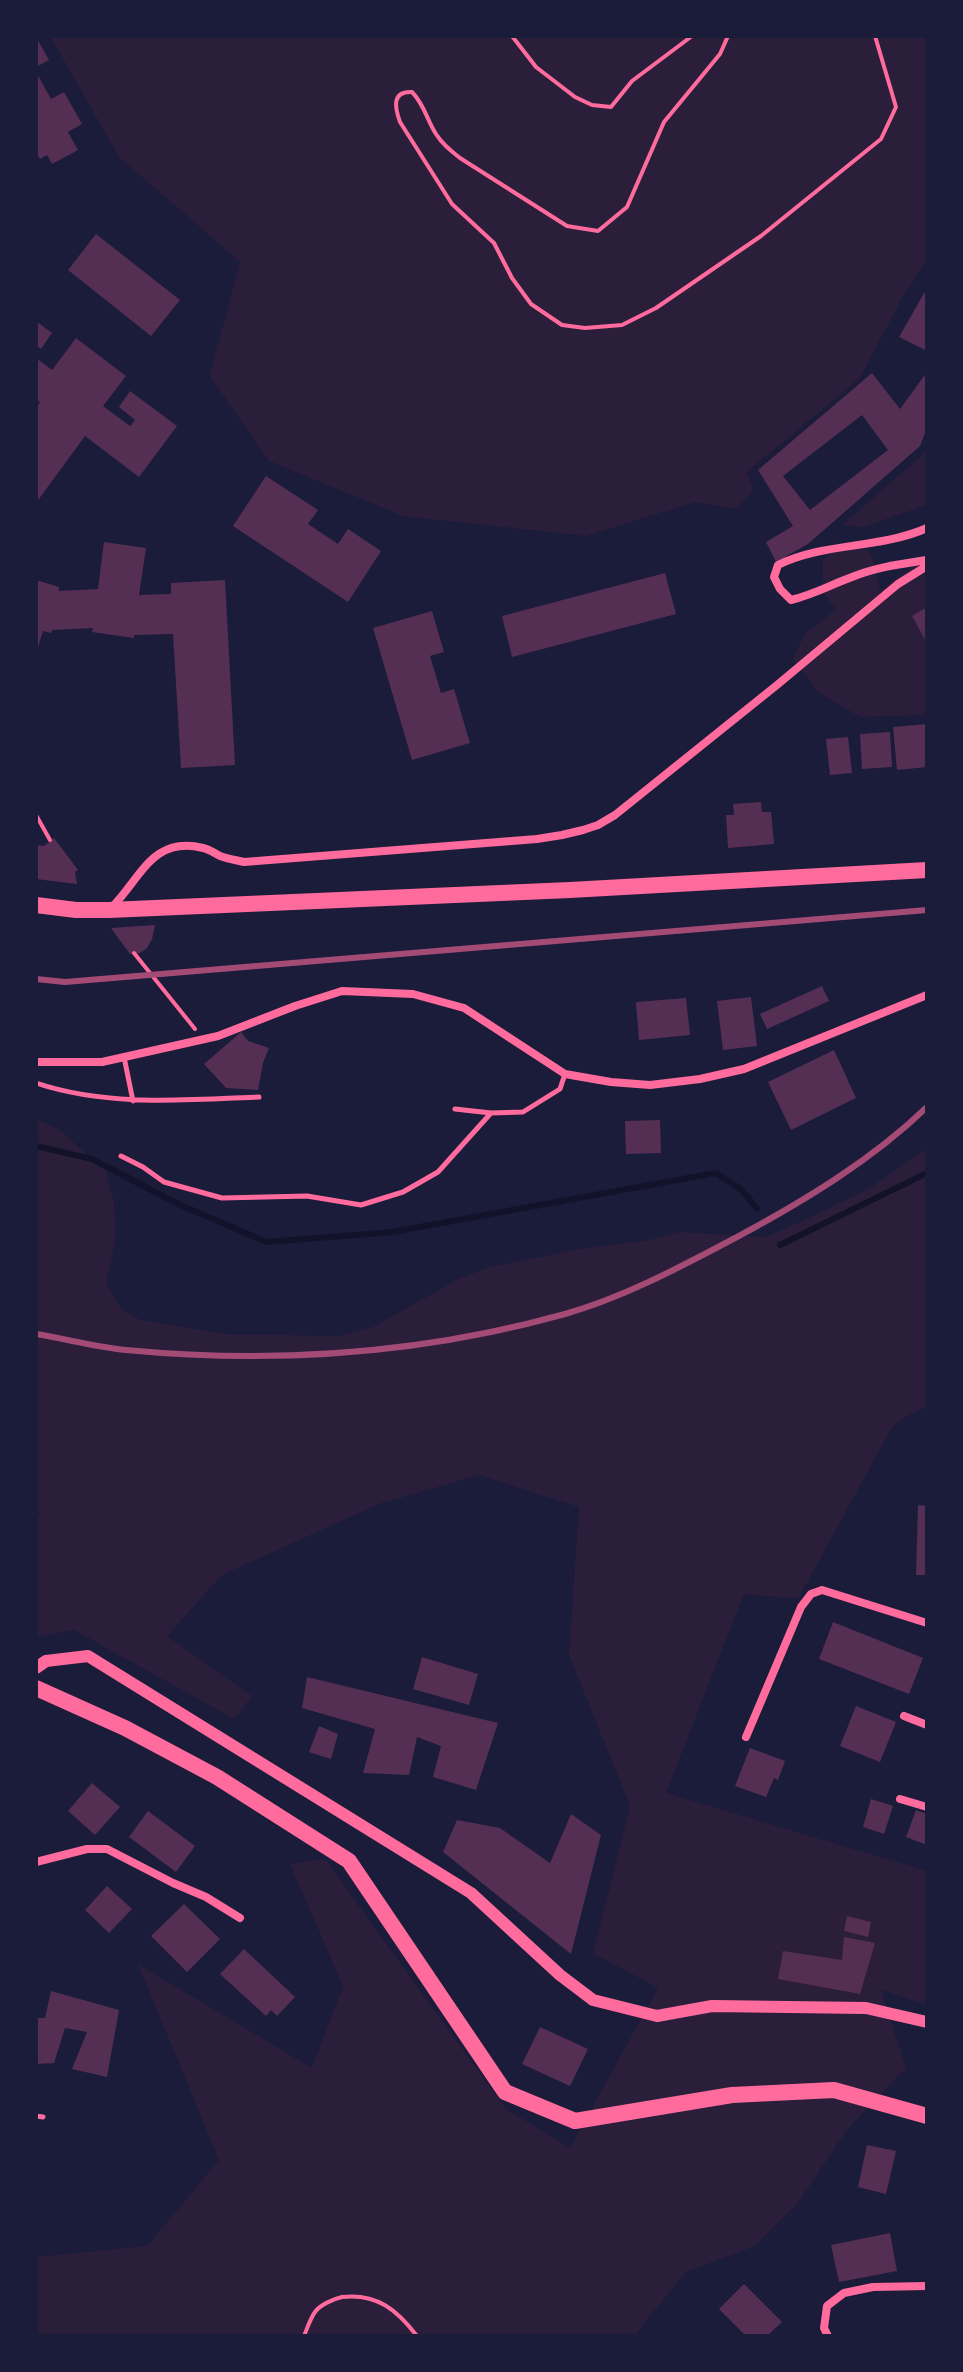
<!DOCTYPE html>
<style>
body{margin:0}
#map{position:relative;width:963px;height:2372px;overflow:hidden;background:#1b1b3a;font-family:Quicksand,sans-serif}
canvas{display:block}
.frame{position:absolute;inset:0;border:38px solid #1b1b3a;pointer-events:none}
</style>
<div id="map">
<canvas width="963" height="2372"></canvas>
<div class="frame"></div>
</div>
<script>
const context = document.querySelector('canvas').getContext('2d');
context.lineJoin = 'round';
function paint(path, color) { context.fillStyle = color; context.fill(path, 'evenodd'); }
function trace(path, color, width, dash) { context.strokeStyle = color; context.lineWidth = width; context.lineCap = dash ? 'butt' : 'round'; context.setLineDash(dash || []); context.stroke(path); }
const green = new Path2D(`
 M50,36H927V260L902,298L860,378L747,472L753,490L737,509L695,502L586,536L403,516L269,461L210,376L240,262L119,157Z
 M927,451V505L863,527L842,525Z
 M844,546L865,547L873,558L880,591L927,555V715L860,717L818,692L793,659L805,633L836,610L824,593L822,560Z
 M36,1119L60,1130L92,1159L104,1165L114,1201L115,1241L106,1284L122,1309L140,1320L225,1334L339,1336L373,1327L460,1278L491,1267L581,1249L649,1240L680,1232L766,1237L811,1217L870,1188L927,1148V1407L903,1418L891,1429L798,1599L744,1594L666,1793L927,1871V2005L881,1990L906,2068L847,2130L798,2203L755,2246L686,2272L634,2336H36V2257L147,2246L219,2160L138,1964L312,2068L343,1986L290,1864L325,1859L505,2108L570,2148L658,1988L593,1953L630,1806L569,1655L579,1507L479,1475L379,1504L222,1575L167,1636L252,1696L234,1719L74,1630L36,1637V1526L40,1513L36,1511Z`);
const stream = new Path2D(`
 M36,1146L92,1159L178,1204L267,1242L392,1232L716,1173L742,1190L757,1209
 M780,1245L927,1173`);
const building = new Path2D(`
 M36,37L49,60L36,67Z
 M36,72L51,99L64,92L82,124L68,132L78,150L52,164L47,155L40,159L36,152Z
 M96,234L180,300L151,336L68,270Z
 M927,288V351L899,337Z
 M36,321L52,333L41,349L36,345Z
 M76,338L126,376L103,406L130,426L135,420L119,407L130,391L177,426L139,477L85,436L36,503V408L40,402L36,399V358L52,370Z
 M927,372V428L920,446L808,544L776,562L766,542L793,526L758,470L872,373L900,409ZM862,415L888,450L810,510L783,476Z
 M266,476L318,510L308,524L338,544L348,529L381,551L348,602L233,526Z
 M104,542L146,548L139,595L171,594V583L225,580L235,765L181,768L173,634L134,635V638L92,632L93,628L52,630V633L43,631L36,653V580L59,587V591L98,589Z
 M665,573L676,614L512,657L502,616Z
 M927,607V643L912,616Z
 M432,611L444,652L430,656L441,693L454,689L470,743L412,760L373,628Z
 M927,724V767L897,770L893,727Z
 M890,732L892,767L862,769L860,734Z
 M848,737L852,773L830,775L826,739Z
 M761,802L762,812H771L774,844L728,848L726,815H734L733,804Z
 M54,838L78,870L75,872L77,884L36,879V845L44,846Z
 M155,925L152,939L147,948L140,953L130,954L111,928Z
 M822,986L829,1001L767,1029L760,1014Z
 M751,997L757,1046L723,1050L717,1001Z
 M686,998L690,1035L639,1040L636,1002Z
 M241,1032L248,1041L269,1048L263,1063L258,1090L226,1088L204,1064Z
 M834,1050L856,1098L791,1130L768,1082Z
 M660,1120L661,1153L626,1154L625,1121Z
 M918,1505L927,1506V1575H916Z
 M833,1622L923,1658L909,1694L819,1659Z
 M422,1657L478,1674L469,1705L413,1689Z
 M307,1677L498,1723L476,1790L433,1777L441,1746L417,1737L409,1775L363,1773L375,1729L302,1708Z
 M856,1706L896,1722L880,1762L840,1746Z
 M319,1726L338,1734L331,1759L309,1752Z
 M750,1748L785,1761L778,1780L774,1778L766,1797L735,1786Z
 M92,1783L120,1807L95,1835L68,1811Z
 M871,1799L893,1806L884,1834L863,1827Z
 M916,1810L927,1814V1845L906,1837Z
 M148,1811L195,1846L176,1872L129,1837Z
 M571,1814L601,1835L571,1954L443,1852L457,1820L500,1828L550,1863Z
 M107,1886L132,1909L109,1933L85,1910Z
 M184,1904L220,1939L187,1972L151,1936Z
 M847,1916L871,1922L868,1937L844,1931Z
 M844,1937L875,1943L860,1994L778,1979L783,1951L842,1960Z
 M244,1949L295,1997L277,2016L271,2010L266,2016L220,1974Z
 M51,1991L119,2010L107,2077L72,2069L87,2032L65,2028L54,2063L36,2064V2018H45Z
 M540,2027L588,2049L570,2086L522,2064Z
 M867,2145L896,2151L886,2194L858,2187Z
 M890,2233L897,2271L839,2282L831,2245Z
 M744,2284L782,2322L767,2336H746L719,2309Z`);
const path = new Path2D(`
 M512,36L536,67L575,97L592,105L611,107L632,81L692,36
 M728,36L720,54L664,122L627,207L598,231L567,226L460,158C451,151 442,144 436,134C427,120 424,104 412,92C391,91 395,108 400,122L452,204L494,243L512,278L531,304L562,325L585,328L622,325L656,308L761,236L881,139L896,107L875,36
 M36,815L50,840
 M134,953L195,1029
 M304,2336C307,2329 310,2319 315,2312C320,2305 333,2299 342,2297C377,2293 397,2310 417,2336`);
const service = new Path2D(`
 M124,1057L133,1101
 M36,1083C108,1107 185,1100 259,1097
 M455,1109L491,1113L523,1112L560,1089L565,1074
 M121,1156L143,1167L164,1182L222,1198L307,1196L361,1205L403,1192L438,1172L491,1113
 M36,2116L43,2117`);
const minor = new Path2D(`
 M927,528C880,549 825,542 778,565L774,577L780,589L791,600C815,594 830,585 852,577C876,567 901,564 927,560
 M111,908C140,880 152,835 203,848C209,849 214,853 220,856C228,859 236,860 244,862L537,839L562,835L583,830L598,825L615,815L777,685L898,584L927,566
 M36,1062H102L218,1036L295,1006L342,991L413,994L464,1008L565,1074L611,1082L650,1085L700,1079L744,1069L927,995
 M904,1716L927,1725
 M746,1737L801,1607L811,1594L822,1590L927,1623
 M900,1799L927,1807
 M36,1862L87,1849H107L173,1883L206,1897L240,1918
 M828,2336L824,2328L827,2306L844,2293L873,2287L927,2286`);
const tertiary = new Path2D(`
 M36,1668L46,1661L88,1656L471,1893L560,1975L593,2000L657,2016L712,2006L866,2008L927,2022`);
const primary = new Path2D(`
 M36,905L76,910H109L570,890L927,870
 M36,1688L125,1728L217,1777L349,1861L505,2092L575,2121L732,2095L834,2090L927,2116`);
const rail = new Path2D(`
 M36,979L65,982L927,910
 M36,1334C66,1339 96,1347 126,1350C274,1364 422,1354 565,1314C625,1297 682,1266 737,1237C804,1201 872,1160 927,1107`);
paint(green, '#2a1e3b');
trace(stream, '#12122b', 6);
paint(building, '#542f53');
trace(path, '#ff6b9d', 4);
trace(service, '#ff6b9d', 5);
trace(minor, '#ff6b9d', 8);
trace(tertiary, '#ff6b9d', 12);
trace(primary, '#ff6b9d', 16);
trace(rail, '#a44b75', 6);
</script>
